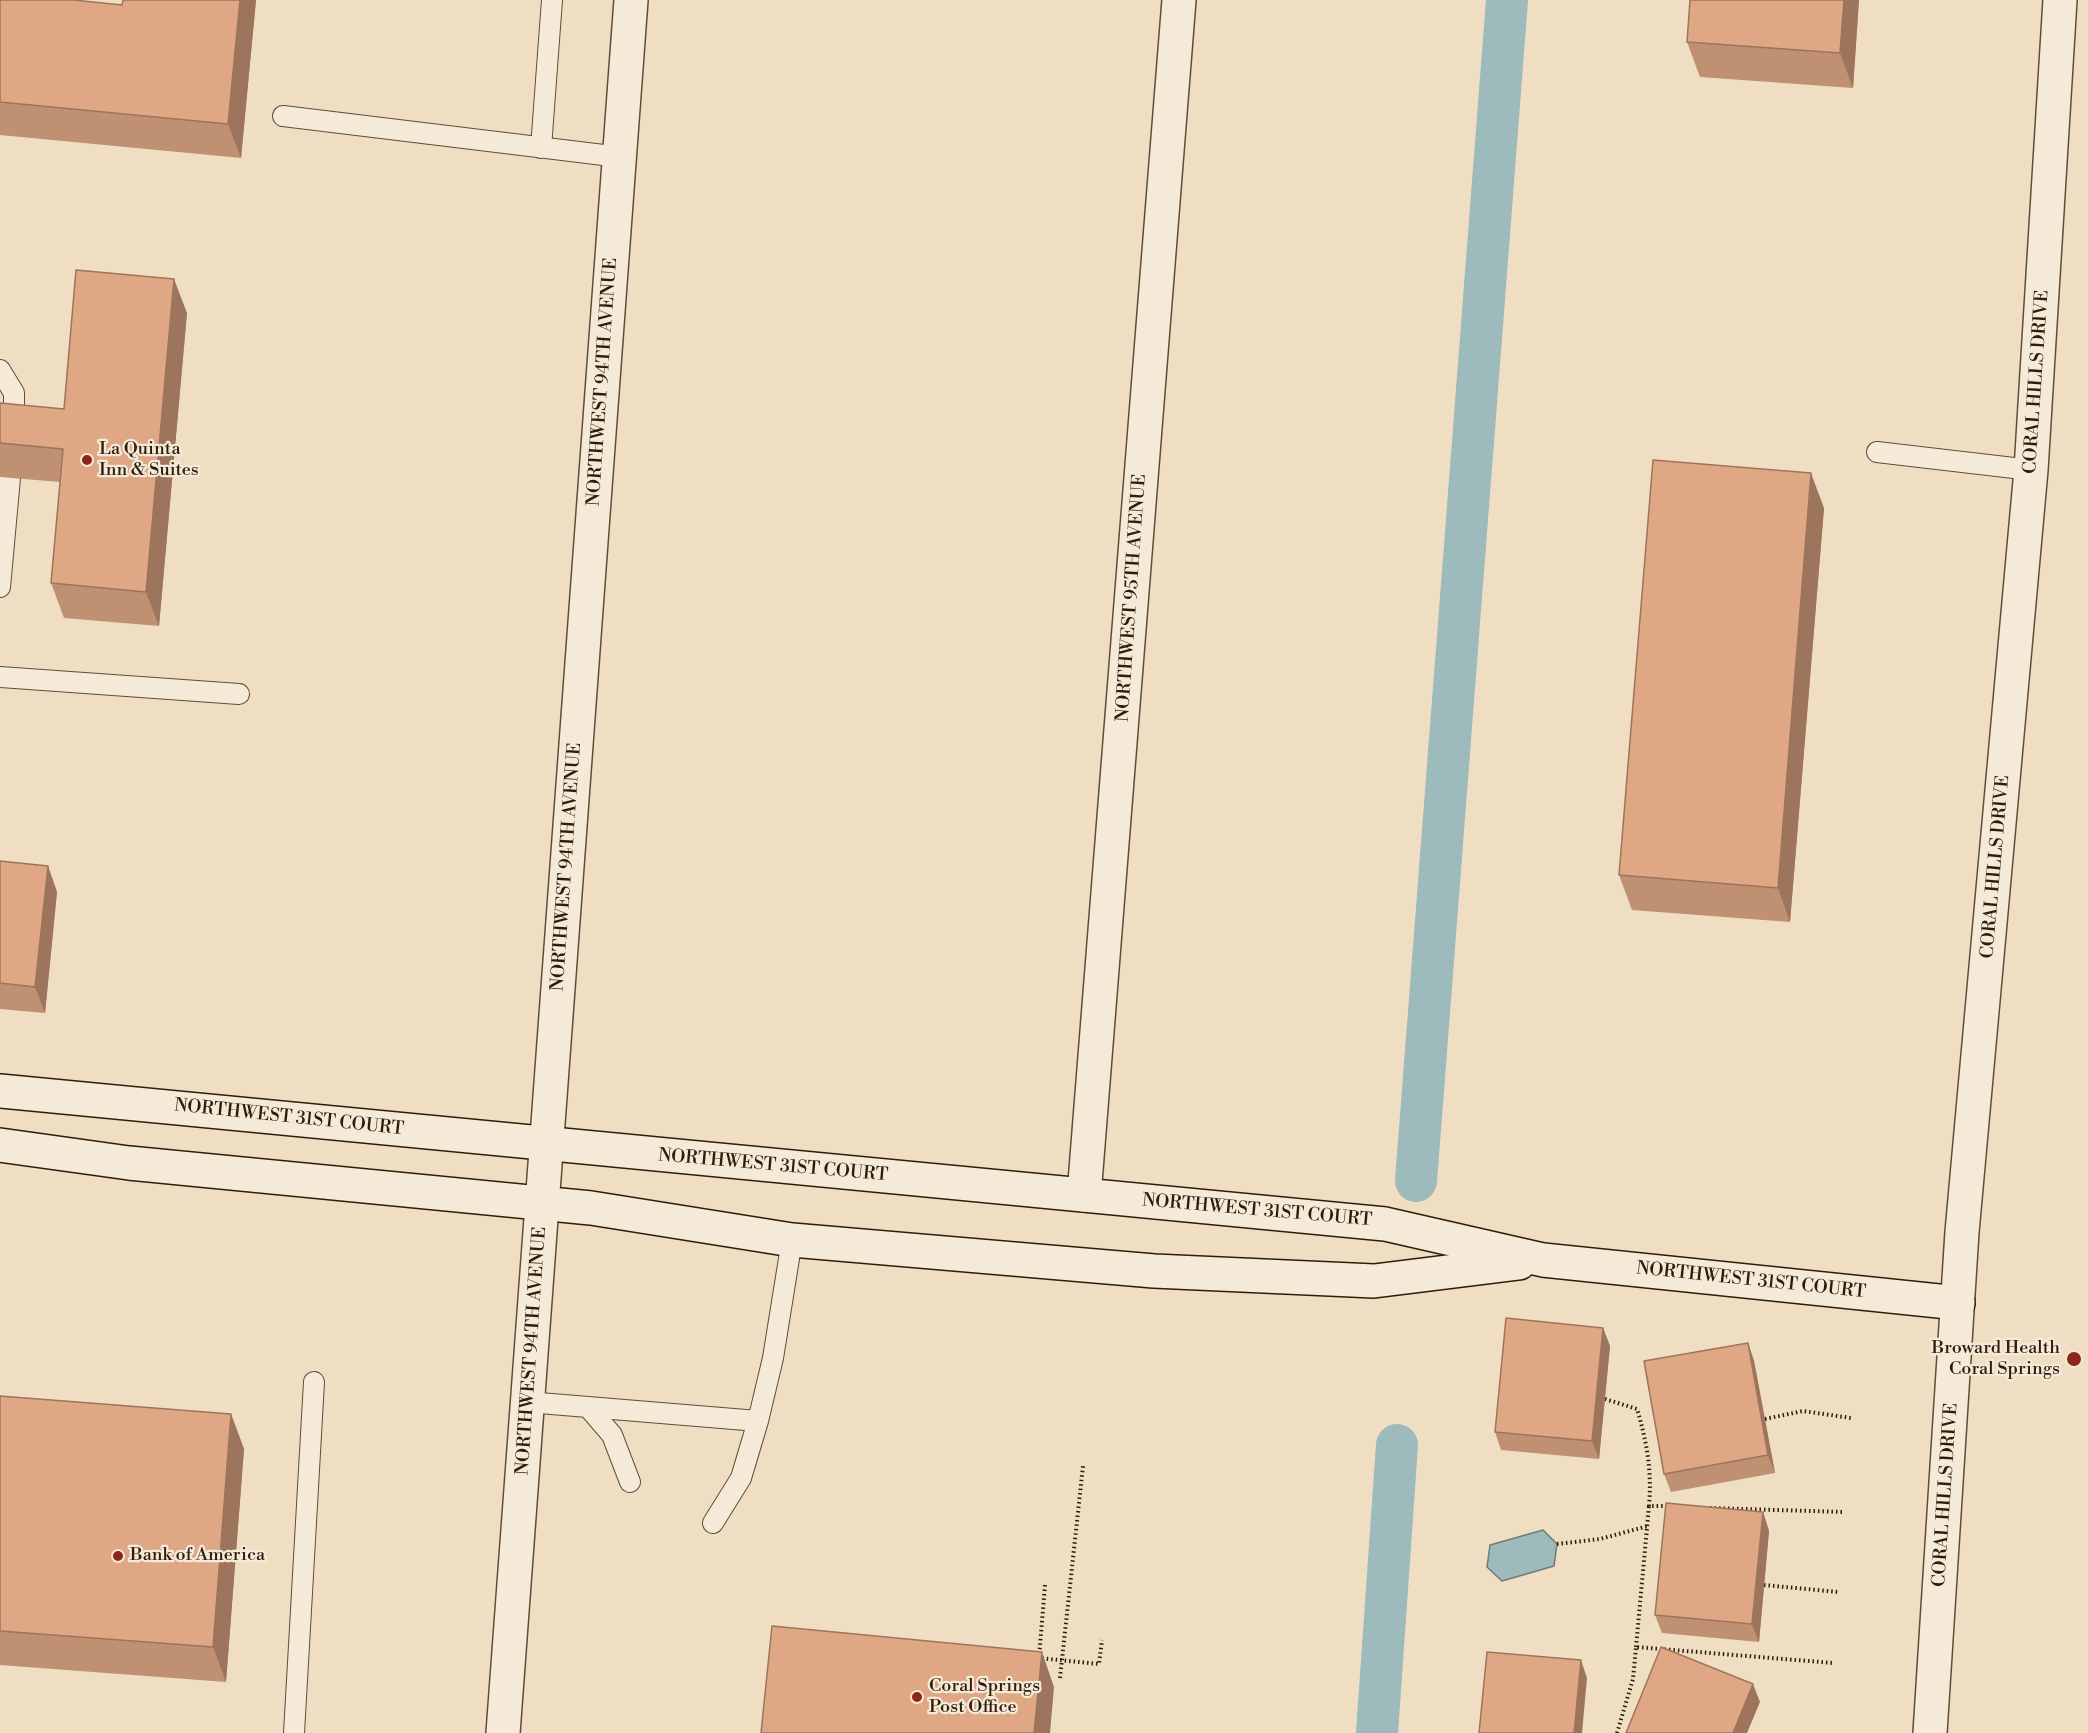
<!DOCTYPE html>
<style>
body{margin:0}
canvas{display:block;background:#f0dec2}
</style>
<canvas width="2088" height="1733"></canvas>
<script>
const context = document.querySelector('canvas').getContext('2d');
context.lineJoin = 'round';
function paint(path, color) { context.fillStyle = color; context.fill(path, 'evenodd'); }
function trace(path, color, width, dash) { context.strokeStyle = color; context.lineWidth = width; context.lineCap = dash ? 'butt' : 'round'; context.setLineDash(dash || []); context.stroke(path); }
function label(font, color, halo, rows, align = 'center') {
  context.font = font + ' "Libre Bodoni",serif'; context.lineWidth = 4.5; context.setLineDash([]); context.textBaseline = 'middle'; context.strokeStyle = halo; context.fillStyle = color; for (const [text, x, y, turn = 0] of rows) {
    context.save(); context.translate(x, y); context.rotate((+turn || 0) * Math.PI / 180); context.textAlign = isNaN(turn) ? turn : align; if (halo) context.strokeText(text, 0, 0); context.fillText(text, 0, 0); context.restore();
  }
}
const water = new Path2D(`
 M1543,1530L1557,1544L1554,1566L1502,1581L1487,1567L1490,1545Z`);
const canal = new Path2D(`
 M1416,1181L1507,0
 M1377,1733L1397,1445`);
const path = new Path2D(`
 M1605,1399L1637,1409C1647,1442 1652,1471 1649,1506H1669
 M1765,1419L1803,1411L1851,1418
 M1710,1508L1844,1512
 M1557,1544L1600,1539L1648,1526
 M1045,1585L1039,1658L1099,1664L1102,1640
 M1764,1585L1838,1592
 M1636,1647L1649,1506
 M1060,1678L1083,1466
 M1617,1733L1633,1679L1636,1647L1833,1663`);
const lane = new Path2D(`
 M283,116L620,157
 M541,148L552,0
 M0,370L14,393V429
 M1877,452L2031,470
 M0,587L10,478
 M0,677L239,694
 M527,1402L588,1407L612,1435L630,1482
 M588,1407L758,1421
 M713,1523L741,1478L758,1421L773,1358L792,1240
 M294,1733L314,1382`);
const street = new Path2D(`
 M1084,1195L1179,0
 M503,1733L631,0
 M1930,1733L1962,1232L2031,470L2060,0`);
const secondary = new Path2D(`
 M0,1091L1385,1224L1543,1260L1958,1303
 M0,1145L129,1163L591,1208L792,1240L1154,1271L1374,1281L1519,1263`);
const wall = new Path2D(`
 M0,0L122,5L256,0L241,158L0,135Z
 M1859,0L1853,88L1700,77L1687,42Z
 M187,313L159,626L64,618L51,583L60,482L0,477V403L64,409Z
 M1824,508L1790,922L1632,910L1619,875Z
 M0,861L48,866L57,892L45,1013L0,1009Z
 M1603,1328L1610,1346L1599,1459L1501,1450L1495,1432Z
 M1748,1343L1754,1361L1775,1473L1671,1492L1664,1474Z
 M0,1396L231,1414L244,1449L226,1682L0,1665Z
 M1763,1512L1769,1531L1759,1642L1662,1633L1655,1615Z`);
const shadedWall = new Path2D(`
 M240,0H256L241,158L228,124Z
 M1844,0H1859L1853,88L1840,53Z
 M174,279L187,313L159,626L146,592Z
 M1811,473L1824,508L1790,922L1778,888Z
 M48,866L57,892L45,1013L35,987Z
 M1603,1328L1610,1346L1599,1459L1592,1441Z
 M1748,1343L1754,1361L1775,1473L1768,1455Z
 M231,1414L244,1449L226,1682L213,1647Z
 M1763,1512L1769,1531L1759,1642L1752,1624Z
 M1042,1652L1054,1687L1050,1733H1034Z
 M1581,1660L1587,1678L1582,1733H1574Z
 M1753,1684L1760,1702L1747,1733H1733Z`);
const building = new Path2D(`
 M0,0H74L122,5L123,0H240L228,124L0,102Z
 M1690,0H1844L1840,53L1687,42Z
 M76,270L174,279L146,592L51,583L63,449L0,443V403L64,409Z
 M1653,460L1811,473L1778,888L1619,875Z
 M0,861L48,866L35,987L0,983Z
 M1506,1318L1603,1328L1592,1441L1495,1432Z
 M1748,1343L1768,1455L1664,1474L1644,1361Z
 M0,1396L231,1414L213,1647L0,1631Z
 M1666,1503L1763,1512L1752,1624L1655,1615Z
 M772,1626L1042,1652L1034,1733H761Z
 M1661,1647L1753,1684L1733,1733H1626Z
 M1487,1652L1581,1660L1574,1733H1479Z`);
const markers = [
 [87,460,6,"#8f2418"],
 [2074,1359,8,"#8f2418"],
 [118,1556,6,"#8f2418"],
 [917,1697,6,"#8f2418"]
];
const streetNames = [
 ["NORTHWEST 94TH AVENUE",603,382,-86],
 ["CORAL HILLS DRIVE",2037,382,-86],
 ["NORTHWEST 95TH AVENUE",1132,598,-86],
 ["NORTHWEST 94TH AVENUE",567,867,-86],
 ["CORAL HILLS DRIVE",1996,867,-85],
 ["NORTHWEST 31ST COURT",289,1118,6],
 ["NORTHWEST 31ST COURT",773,1166,5],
 ["NORTHWEST 31ST COURT",1257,1211,5],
 ["NORTHWEST 31ST COURT",1751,1281,6],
 ["NORTHWEST 94TH AVENUE",532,1351,-86],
 ["CORAL HILLS DRIVE",1946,1495,-86]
];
const poiNames = [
 ["La Quinta",99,450],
 ["Inn & Suites",99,471],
 ["Broward Health",2060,1349,"right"],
 ["Coral Springs",2060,1370,"right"],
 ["Bank of America",130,1556],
 ["Coral Springs",929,1687],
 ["Post Office",929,1708]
];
paint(water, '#9dbabc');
trace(water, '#717b76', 1.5);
trace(canal, '#9dbabc', 42);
trace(lane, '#5f4d3a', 22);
trace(street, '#5f4d3a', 36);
trace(secondary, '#2f1d0c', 36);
trace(path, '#2f1d0c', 4, [1.5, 3]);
trace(lane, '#f5ead7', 20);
trace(street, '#f5ead7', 33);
trace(secondary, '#f5ead7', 33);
paint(wall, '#c09072');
paint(shadedWall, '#9c755c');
paint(building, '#dfa784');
trace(building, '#9c755c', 1.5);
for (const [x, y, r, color] of markers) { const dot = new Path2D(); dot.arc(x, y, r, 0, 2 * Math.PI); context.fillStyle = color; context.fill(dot); trace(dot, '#f5ead7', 2); }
label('18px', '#2f1d0c', '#f5ead7', streetNames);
label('18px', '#2f1d0c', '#f5ead7', poiNames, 'left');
</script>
